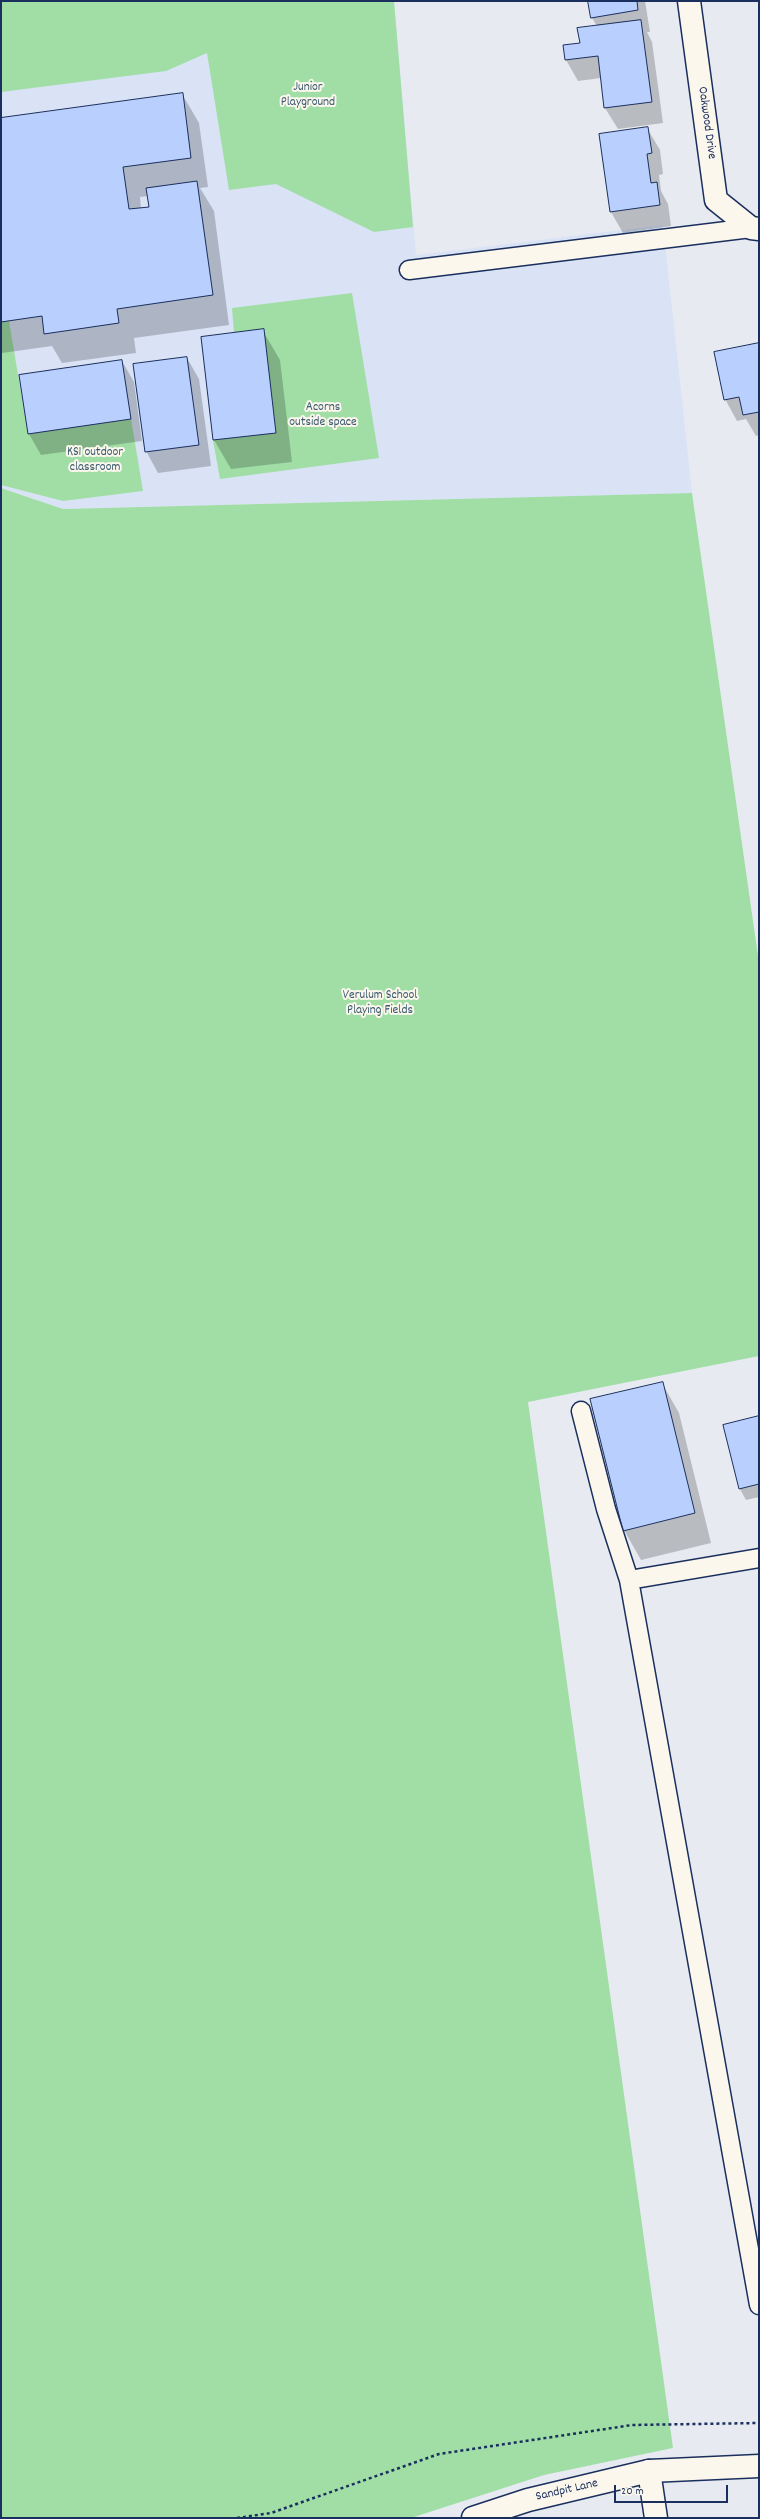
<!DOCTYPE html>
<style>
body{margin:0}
#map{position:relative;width:760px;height:2519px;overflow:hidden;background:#e7ebf1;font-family:Dekko,sans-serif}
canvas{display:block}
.frame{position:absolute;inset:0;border:2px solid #1b2f5e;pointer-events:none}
.scale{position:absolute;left:614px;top:2485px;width:114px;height:18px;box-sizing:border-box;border:2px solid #1b2f5e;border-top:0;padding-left:5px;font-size:12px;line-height:14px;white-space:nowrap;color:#1b2f5e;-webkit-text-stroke:3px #fbf7ec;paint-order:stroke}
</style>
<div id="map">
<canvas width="760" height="2519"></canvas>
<div class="frame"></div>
<div class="scale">20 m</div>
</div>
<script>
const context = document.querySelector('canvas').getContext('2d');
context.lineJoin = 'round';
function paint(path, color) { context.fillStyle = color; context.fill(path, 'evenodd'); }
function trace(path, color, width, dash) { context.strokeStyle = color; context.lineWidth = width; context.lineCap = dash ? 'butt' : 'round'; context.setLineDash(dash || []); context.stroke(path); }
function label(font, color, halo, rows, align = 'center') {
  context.font = font + ' Dekko,sans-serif'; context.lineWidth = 4; context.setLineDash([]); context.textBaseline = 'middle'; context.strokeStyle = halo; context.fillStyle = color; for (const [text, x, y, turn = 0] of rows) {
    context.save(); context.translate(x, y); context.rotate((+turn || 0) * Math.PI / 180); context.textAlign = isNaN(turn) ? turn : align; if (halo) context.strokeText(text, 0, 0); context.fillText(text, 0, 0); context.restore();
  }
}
const built = new Path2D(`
 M1,1H394L416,255L663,225L692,493L63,509L1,488Z`);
const green = new Path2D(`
 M1,1H394L413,227L374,232L276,184L229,190L207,53L166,71L1,92Z
 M352,293L379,458L220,479L213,440L275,433L263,329L234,333L232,308Z
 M9,321L28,434L131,419L143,491L63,501L1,485V322Z
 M1,488L63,509L692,493L759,963V1356L528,1402L673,2448L544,2475L411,2518H1Z`);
const shadow = new Path2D(`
 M589,1H645L650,32H647L652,42L663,123L618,129L605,108L601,78L578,81L566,60L597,26L592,18Z
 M182,94L199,123L208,187L200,188L214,211L229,325L134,338L136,353L62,363L52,346L2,353L1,119ZM148,196L150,207L141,209L140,197Z
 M647,128L660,150L663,174L659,175L661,191L668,204L671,226L623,233L611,212Z
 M263,331L280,360L292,462L231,469L214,440Z
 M759,344V435L756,436L746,419L737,421L725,399Z
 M187,358L199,379L211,466L158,473L146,451Z
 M122,361L134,382L142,441L41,455L29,434L20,375Z
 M662,1383L679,1413L711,1543L641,1560L624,1530Z
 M759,1417V1497L746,1500L740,1489L724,1425Z`);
const building = new Path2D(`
 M588,1H637L638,10L591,18Z
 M641,20L652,102L604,108L598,56L565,60L563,45L580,43L577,28Z
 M183,93L191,158L123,167L129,209L149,207L146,188L197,181L213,295L117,309L119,323L44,334L42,316L1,322V118Z
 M648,127L652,153L647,154L651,183L657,182L660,205L610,212L599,134Z
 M264,329L276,433L213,440L201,337Z
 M759,343V412L743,415L739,397L724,400L714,352Z
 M187,357L199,445L145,452L133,364Z
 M122,360L131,419L28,434L19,375Z
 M663,1382L695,1513L623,1531L590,1399Z
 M759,1416V1484L739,1489L723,1425Z`);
const path = new Path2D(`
 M237,2518L271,2513L439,2454L632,2425L759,2423`);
const lane = new Path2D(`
 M409,270L751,228
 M581,1411L606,1509L629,1580
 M759,1558L629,1580L759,2305`);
const street = new Path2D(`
 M689,1L716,200L751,228L759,229
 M649,2471L656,2518`);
const secondary = new Path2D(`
 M473,2518L528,2500L649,2471L759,2466`);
const parkNames = [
 ["Junior",308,88],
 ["Playground",308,103],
 ["Acorns",323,408],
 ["outside space",323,423],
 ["KS1 outdoor",95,453],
 ["classroom",95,468],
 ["Verulum School",380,996],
 ["Playing Fields",380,1011]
];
const streetNames = [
 ["Oakwood Drive",706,123,82],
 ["Sandpit Lane",567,2491,-13]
];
paint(built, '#d9e3f5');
paint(green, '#a0dea6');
paint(shadow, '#0003');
paint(building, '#b9cffe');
trace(building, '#1b2f5e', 1);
trace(lane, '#1b2f5e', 21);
trace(street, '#1b2f5e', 25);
trace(secondary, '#1b2f5e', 25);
trace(path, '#1b2f5e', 2.5, [3, 3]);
trace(lane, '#fbf7ec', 18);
trace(street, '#fbf7ec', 22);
trace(secondary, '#fbf7ec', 22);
label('13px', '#3c5b70', '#fbf7ec', parkNames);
label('13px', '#1b2f5e', '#fbf7ec', streetNames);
</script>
